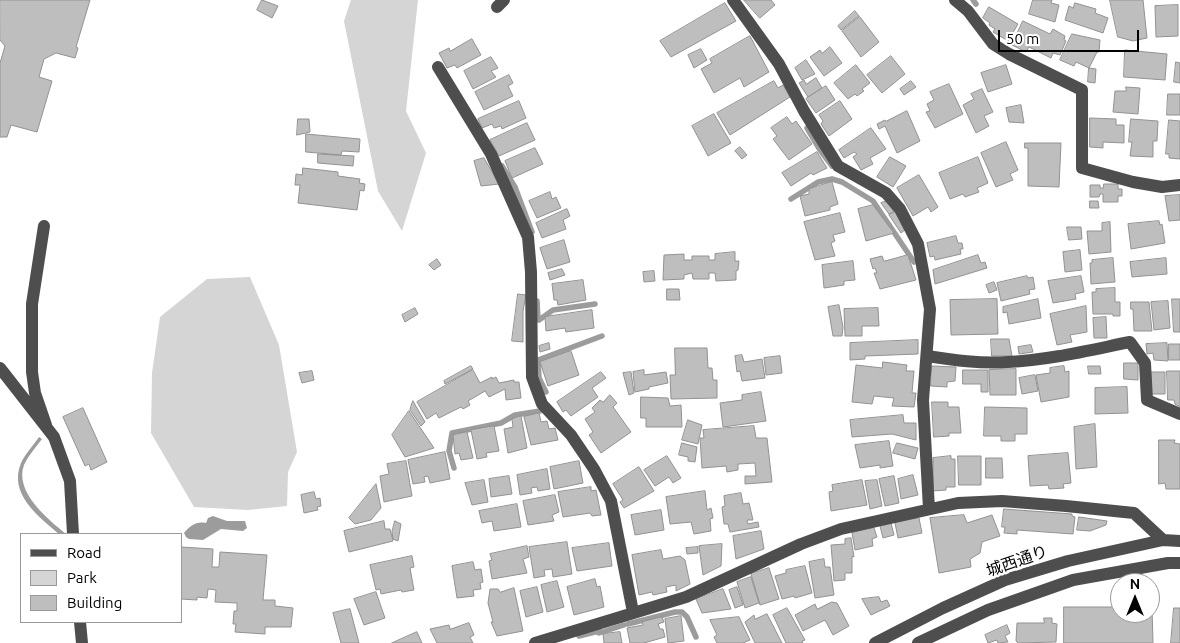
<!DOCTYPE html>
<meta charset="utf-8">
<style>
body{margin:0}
#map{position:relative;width:1180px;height:643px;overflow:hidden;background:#fff;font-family:Ubuntu,sans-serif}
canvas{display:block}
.legend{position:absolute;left:20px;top:533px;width:162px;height:90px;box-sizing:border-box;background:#fff;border:1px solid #999;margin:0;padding:6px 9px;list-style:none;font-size:15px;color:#000}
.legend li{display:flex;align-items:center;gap:10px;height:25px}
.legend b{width:25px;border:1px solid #999}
.north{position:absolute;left:1110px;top:573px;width:50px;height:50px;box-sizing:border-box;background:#fff;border:1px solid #999;border-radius:50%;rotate:0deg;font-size:14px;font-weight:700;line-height:20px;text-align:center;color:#000}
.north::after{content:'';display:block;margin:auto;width:18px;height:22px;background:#000;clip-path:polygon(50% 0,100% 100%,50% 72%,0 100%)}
.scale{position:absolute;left:998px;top:30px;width:141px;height:22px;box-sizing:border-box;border:2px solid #000;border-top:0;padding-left:6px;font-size:15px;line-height:18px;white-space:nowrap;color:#000;-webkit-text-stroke:4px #fff;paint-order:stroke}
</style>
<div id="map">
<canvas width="1180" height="643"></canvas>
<ul class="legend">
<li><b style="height:6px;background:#4e4e4e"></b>Road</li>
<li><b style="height:14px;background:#d5d5d5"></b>Park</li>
<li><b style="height:14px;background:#bebebe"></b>Building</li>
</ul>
<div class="north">N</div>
<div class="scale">50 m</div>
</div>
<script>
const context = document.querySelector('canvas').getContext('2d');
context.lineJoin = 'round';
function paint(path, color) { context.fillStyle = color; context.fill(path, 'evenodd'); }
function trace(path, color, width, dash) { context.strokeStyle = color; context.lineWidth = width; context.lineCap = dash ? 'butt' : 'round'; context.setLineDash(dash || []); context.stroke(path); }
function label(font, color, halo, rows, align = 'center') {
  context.font = font + ' Ubuntu,"Noto Sans JP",sans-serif'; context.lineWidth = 5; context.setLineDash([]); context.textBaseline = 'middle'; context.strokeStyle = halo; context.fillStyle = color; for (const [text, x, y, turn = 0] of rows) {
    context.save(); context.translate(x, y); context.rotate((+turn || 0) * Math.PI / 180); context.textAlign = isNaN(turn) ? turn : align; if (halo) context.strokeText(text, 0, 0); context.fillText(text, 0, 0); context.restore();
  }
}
const green = new Path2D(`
 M351,0H418L406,111L426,153L402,231L378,191L344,21Z
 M250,277L279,345L297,452L288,472L287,506L248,510L194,507L151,433L152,373L160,317L207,279Z`);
const water = new Path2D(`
 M39,437L42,439C36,447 28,456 24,465C14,492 48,519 66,534H59C39,517 8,494 21,463C25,454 33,446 39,437Z
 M213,516L227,521H245L247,528L243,531L221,529L203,540L189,539L186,537L184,533C190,526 196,521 206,523L208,518Z`);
const stream = new Path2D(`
 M973,0L976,4
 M807,128L820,150L832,166
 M502,166L515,187L532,232
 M791,199L818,182L832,179L842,182L873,201L914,262
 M537,301L538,319
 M539,320L553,310L595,304
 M546,392L539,378L538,360L602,336
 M454,468L449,451L452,433L501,423L515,415L540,411
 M628,624L675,612H682L687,617L696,637
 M579,636L599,631V633L624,625`);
const building = new Path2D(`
 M0,0H90L76,47L78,48L75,58L56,53L44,59L39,77L52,81L37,132L11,125L7,137H0V63L5,46L0,40Z
 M262,0L278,6L272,18L257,10Z
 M744,0H771L775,5L760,18Z
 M1033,0H1052L1051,3L1059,5L1055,22L1029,14Z
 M1110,0H1143L1147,38L1133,41L1118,37Z
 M725,3L736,21L671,57L660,41Z
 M1075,3L1096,9L1095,13L1108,18L1103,33L1065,20L1069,6L1073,8Z
 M1178,5V36L1156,37L1155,6Z
 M989,7L1018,24L1008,41L993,32L995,29L989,25L990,23L983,18Z
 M855,11L859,16L841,30L838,26Z
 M860,17L879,42L861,57L842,31Z
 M1023,21L1050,34L1053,29L1065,36L1064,40L1066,41L1060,55L1053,53L1051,58L1029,47L1026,52L1012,45Z
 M1072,34L1100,40L1099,52H1097L1089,68L1076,62L1074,66L1060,60Z
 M750,36L769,72L744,87L740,78L714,93L701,69L712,63L710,59Z
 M472,39L481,55L457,68L455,65L447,68L439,53L449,48L450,51Z
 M830,47L842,63L824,76L810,57L820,50L822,53Z
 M701,49L707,60L694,68L688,55Z
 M1125,50L1167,54L1165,80L1124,77Z
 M891,56L905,74L882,93L867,75Z
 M491,57L498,68L491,71L496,77L473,89L464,71Z
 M806,60L815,74L802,80L795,68Z
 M1176,62L1180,63V83L1174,82Z
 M856,65L870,83L862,89L864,91L857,96L855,94L848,99L834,83Z
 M1006,65L1012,84L988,92L981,73Z
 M1089,68L1096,69L1095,83L1088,82Z
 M509,75L513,83L508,86L513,96L484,110L475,92Z
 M816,78L822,88L808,97L799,83L804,80L806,84Z
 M774,81L778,88L783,85L790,97L730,135L717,113Z
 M911,81L916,87L904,95L900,89Z
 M949,84L963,114L935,128L926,112L930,111L927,104L934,100L930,92Z
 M826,86L835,100L816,113L806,99Z
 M1126,87L1140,88L1138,114L1113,112L1115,91H1126Z
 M982,89L993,112L984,116L989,126L976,133L963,105L974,99L971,94Z
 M1168,94H1180V115H1167Z
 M519,101L526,118L502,129L501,126L494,128L492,124L482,128L478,119Z
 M840,101L852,119L829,136L821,124L823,121L819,115Z
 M1021,105L1024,123L1009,122L1006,108Z
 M907,111L920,141L897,153L885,126L879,129L877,124L885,120L886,121Z
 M714,114L731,143L708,156L692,126Z
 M787,117L792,124L796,121L812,144L789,160L773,139L777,136L771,128Z
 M1090,118L1116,119V125H1124V143L1103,142V148L1090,147Z
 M298,119H309L310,132L297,135Z
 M1131,119L1158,121L1157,141H1153V157L1130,156L1132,142H1129Z
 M1169,120L1180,121V159L1169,158V154H1166Z
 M527,123L535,140L499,156L490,140Z
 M871,128L886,149L870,158L873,164L861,170L853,157L857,154L854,152L844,158L839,150Z
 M306,134L360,139L359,152L342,151L341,155L306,152Z
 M1006,142L1018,170L1010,174L1013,180L996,187L981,153Z
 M1025,143H1061L1059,187L1028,186V148H1025Z
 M740,147L747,155L742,159L735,151Z
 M535,148L543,164L512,178L505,161Z
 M817,152L827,168L813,175L811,173L791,186L782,173Z
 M318,154L354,156L353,166L318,163Z
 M890,157L906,166L893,187L877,177Z
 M978,157L988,183L977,188L979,192L965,197L963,194L950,199L939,173Z
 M484,158L499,184L481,186L474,161Z
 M303,168L338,172V176L360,179L359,183L365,184L364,191L360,190L357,210L298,203L300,185H295L296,174L302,175Z
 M919,175L938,207L931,212L928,207L913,216L897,188Z
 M832,182L838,204L830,207V210L805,216L800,196L809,194V189Z
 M1104,184H1118V189H1122V196H1118V202H1103V194H1100L1099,197H1090V185H1100V188H1103Z
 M550,192L552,199L556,197L561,208L537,218L529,201Z
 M1180,195V220L1169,221L1165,196Z
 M887,201L894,212L889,214L881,203Z
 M1090,201H1098L1099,208H1090Z
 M873,205L894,233L866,241L858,209Z
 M567,209L570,216L563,220L566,229L542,238L536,223Z
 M895,212L906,229L901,233L889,215Z
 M840,213L845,232L833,235L835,241L831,243L835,256L815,260L804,222Z
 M1159,221L1160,225L1162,224L1165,243L1131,249L1128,224Z
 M1110,222L1111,252L1089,254L1087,231H1102V223Z
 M1067,227H1081L1082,239L1069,240Z
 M956,236L958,243H962L963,249H960L961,254L935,260L934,256L930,257L927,243Z
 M564,240L570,262L547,269L540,248Z
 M1080,250L1082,270L1065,272L1063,252Z
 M735,252V261H739L738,270L736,271V280L716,281L715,273H709V279H693L692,273L684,275V279L663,280L664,255L684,254V260H692V256H709V260H715V254Z
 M908,255L916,280L880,289L874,273H877L875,268L873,269L870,259L882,256L884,261Z
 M978,255L981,263L985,262L987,268L935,284L933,270Z
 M1113,258L1115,282L1091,284L1090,263H1092V260Z
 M1166,258L1167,274L1132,277L1130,262Z
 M437,259L441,265L434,270L429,265Z
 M853,261L855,280L844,281V285L824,288L822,265Z
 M562,269L565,275L550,280L548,273Z
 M654,271L655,281L644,282L643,272Z
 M1027,276L1028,278L1033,277L1035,289L1029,290L1030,294L1001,301L997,283Z
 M1081,276L1084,292L1075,294L1076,299L1053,303L1048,281Z
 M583,280L586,300L558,305L557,300H554L552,284Z
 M994,282L997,290L989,293L986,285Z
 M1115,288V302H1120V316H1113V314H1093L1092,292H1096V289Z
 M667,289H679L680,300H667Z
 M518,294L526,295L523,311V342L512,341Z
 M997,299L998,334L951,335L950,300Z
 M1038,299L1041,318L1009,324L1007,312L1003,313V307Z
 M1172,299H1180V332H1174Z
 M1168,301L1170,328L1154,330L1151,302Z
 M1131,302H1149L1152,331H1134L1133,309H1131Z
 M839,305L843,327L842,336H833L828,307Z
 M1086,306L1087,332L1070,335L1072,342L1057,345L1050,314Z
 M415,308L418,314L405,322L402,315Z
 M878,308L879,326H862V336H845L844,309Z
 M592,310L594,328L566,332L565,328L546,331L545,317Z
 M1106,317L1107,338H1094L1093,318Z
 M991,339H1009L1012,356H992Z
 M918,340V354L865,356V359L850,360V343Z
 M549,343L550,349L540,352L539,346Z
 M1167,343L1168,361L1154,360L1153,353L1147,354L1146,344Z
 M1169,344H1180V360H1169Z
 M1031,345L1033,352L1019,354L1018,347Z
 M675,348H707L708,368H712L713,380H717V398L671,399L670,375H675Z
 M571,351L579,375L548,386L540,362Z
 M742,355L744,362L762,359L765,378L742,381L740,371L737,372L735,356Z
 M780,356L782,373L766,375L764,358Z
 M883,362L907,365L906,371H914L912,393H916L914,407L892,406L894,398L874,396L872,404L852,402L856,365L882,368Z
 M1124,363H1138V380L1124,379Z
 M471,366L473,369L445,384L444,381Z
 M932,366L956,367L955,381L947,382V387L931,386Z
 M1064,366L1065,372L1069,371V397L1041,402L1036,375L1050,373V368Z
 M1088,366H1100L1101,374H1089Z
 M1016,369V395H990L989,370Z
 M473,370L480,383L492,377V379L496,377L499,383L514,380V382H519L521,398L506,400L505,389L489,397L485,391L468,401L470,405L463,409L461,407L439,418L436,413L427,419L417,402Z
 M644,370V375L666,372L668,383L649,387V389L635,392L633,372Z
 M963,370H988V392H981V384H963Z
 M312,371L314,380L302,383L299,373Z
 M1167,371H1180V407L1175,404L1174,400H1168Z
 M601,372L606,378L592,388L598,397L571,416L566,410L563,412L557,402Z
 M631,372L634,393L629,395L623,373Z
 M1151,372H1165V394H1151Z
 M1035,375L1038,391L1022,394L1019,378Z
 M1127,387L1128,413L1095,414V388Z
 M761,392L766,421L723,427L720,403L742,400V395Z
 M610,395L617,403L613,407L631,432L601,453L589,435L593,432L585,419L595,412L592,408L600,400L603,402Z
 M641,397L668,398L670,406L681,405L682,427H646V418H641Z
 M413,401L425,422L421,426L410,410Z
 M932,402H948V407H959L961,433H949V436L934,437Z
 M985,407L1027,408V434H1015V441H1001V436H984Z
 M83,408L107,462L91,470L89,464L85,466L63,417Z
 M409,411L434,448L405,457L392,435Z
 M539,413L541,422L547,421L549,429L555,428L558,440L531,445L524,417Z
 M903,415L904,423H916V440L892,434L852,437L850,420Z
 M521,416L527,448L508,453L504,429L513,427L512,419Z
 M688,420L702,425L698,444L682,440Z
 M1095,424L1097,467L1076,469L1074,427Z
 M494,426L499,451L486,453L487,457L477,459L471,430Z
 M754,426L756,438H767L772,482L745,484V476H756L755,463L738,464V470L727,472L726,466L702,468L700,438H704L703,430Z
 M467,432L473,458L461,460L459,453L455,454L453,435Z
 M1159,440H1175L1174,443L1180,444V489H1166L1165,483L1159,484Z
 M889,441L893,466L880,468V465L860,468L855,445Z
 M682,443L697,447L695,462L688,461V457L679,455Z
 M897,443L918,448L915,459L893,453Z
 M445,452L450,479L430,483L428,476L424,477L425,482L413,484L408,460Z
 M1068,453L1071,483L1063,484L1064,488L1049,489L1048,485L1030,486L1028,456Z
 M667,456L681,478L673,483L669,477L655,486L644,470Z
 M951,456V459H955V487H946V490L933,491V458Z
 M958,456H981V485H959Z
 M986,458H1002L1003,478H986Z
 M406,461L412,496L384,502L380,476L389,474L387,464Z
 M579,461L583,483L554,489L550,467Z
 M639,467L654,491L624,508L620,502L623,500L613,484Z
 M547,469L550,489L538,491L537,487L531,488L532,493L520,495L517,475Z
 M913,475L918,495L901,499L898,479Z
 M509,476L512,494L491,497L489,479Z
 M894,476L899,503L885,506L879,479Z
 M484,480L488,502L472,505L465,483Z
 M862,480L867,505L831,511L829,492L833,491L832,485Z
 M877,480L882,506L870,509L865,481Z
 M376,484L381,508L371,520L355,524L349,518Z
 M591,487V491L596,490L601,515L592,516L590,513L563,517L558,492Z
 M705,491L707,510L711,508L713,518L710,519L711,531L694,534L691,522L670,524L666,497Z
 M314,492L316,499L320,498L321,506L317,507L318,510L304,513L301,495Z
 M741,493L743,504L749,503L753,520H747L748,524L758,522L759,527L730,532L728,524H724L722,507L725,506L724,496Z
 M555,495L559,512L552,515L554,521L528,525L523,501Z
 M517,504L521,527L494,531L492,521L482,523L479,511Z
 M1004,509L1072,514V516L1075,517L1073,534L1017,530V534L1004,533L1005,527H1002Z
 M661,510L664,530L635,535L631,515Z
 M964,515L967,523L992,515L1000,536L982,542L980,553L970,559L971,567L939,573L930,518Z
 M1079,517L1107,521L1106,525L1090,531L1077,530Z
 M919,518L922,533L898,538L895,523Z
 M384,521L385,529H390L393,541L349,552L344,531Z
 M395,521L401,524L398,541L393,539L392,532Z
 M891,523L894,535L883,538L880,526Z
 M874,528L877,537L872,539L873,546L855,550L852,533Z
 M761,531L764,549L736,559L733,536Z
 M851,538L854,557L852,556V573H845V580L834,581L831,545L845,544V539Z
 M567,542L572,574L553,577L552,569L544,570L545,576L534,578L529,547Z
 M609,543L612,566L577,571L572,548Z
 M722,544L721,566L703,575L699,546Z
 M527,546L529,557L523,559L527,573L492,579L489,561L492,560L490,554Z
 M181,547L213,549L212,567H219L220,552L267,555L263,600H275V606L293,608L291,627H265V634L235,632L236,624H233L234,611H237V603L215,602L216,590L208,589L207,598L197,597V600L181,599Z
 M698,547V553L687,554L686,548Z
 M661,550L663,559L680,556L685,560L690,584L676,591V585L666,587L667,592L653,595L652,592L639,595L632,555Z
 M412,556L414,567L410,568L414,590L402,592L401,590L381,594L380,589L376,590L370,565Z
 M824,559L825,567H830L834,595L815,598L809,562Z
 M473,562L475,570L481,569L483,582L480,583L481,589L473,590L474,596L457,598L452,566Z
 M805,566L812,593L795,598L794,596L782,599L775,576L786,573V570Z
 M769,568L779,599L760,605L751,574Z
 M751,577L759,603L745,608L737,582Z
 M595,579L597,587L600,586L604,607L574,615L567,587Z
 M557,581L564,607L547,612L541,585Z
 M537,587L543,612L526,617L520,591Z
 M737,587L743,605L735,608L729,590Z
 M514,588L523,631L497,636L491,622H493L488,603L490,589H498L500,592Z
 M723,589L731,609L702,613L696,599Z
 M376,592L385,618L364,625L354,599Z
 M879,597L881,602L887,600L890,606L871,615L862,599Z
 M832,602L837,603L849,626L833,635L825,620L803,631L795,615L815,604L817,609Z
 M1064,607H1120V613H1150V607H1152L1153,643H1064Z
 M787,608L805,640L802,641L803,643H786L773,615Z
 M1174,608H1180V643H1171Z
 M350,609L359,643H341L333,613Z
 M767,614L782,643H755L745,622L754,615L755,619Z
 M681,616L684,641L668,643L665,619Z
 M662,617L664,622L658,624L660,629H663L665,637L644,643H630L627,628L643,625L642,622Z
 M739,617L750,640L743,643H717L714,637L717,635L710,620Z
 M1044,618H1052V623L1057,624L1056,642L1018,643L1016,641L1017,623H1044Z
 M469,623L474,635L470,637L473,643H437L430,629L449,625L450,629Z
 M1007,625L1010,633L1005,636L1008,642L998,643L997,640L988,643L985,635Z
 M417,632L422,643H392Z
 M620,632L622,643H604L603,634Z`);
const minor = new Path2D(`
 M733,0L779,64L804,111L838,166L886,193L900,209L918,244L930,309L923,400L929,509
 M955,0L968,11L993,44L1009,54L1082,90V168L1133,182L1162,187L1180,185
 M497,7L504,0
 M438,67L491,154L528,237L531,272L532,377L542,404L571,435L594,469L611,501L633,612
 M44,226L32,304V372L35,393L46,425
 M927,356C953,360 981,364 1008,362C1049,360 1090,350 1130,342L1145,363L1147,400L1180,414
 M0,368L54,437L70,481L73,534
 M80,622L82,643
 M535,643L686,597L801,544L841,529L958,503L1002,501L1066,506L1134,513L1163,540
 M875,643L943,608L1005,580L1068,561L1163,540L1180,541
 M918,643L988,610L1073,580L1168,563H1180`);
const streetNames = [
 ["城西通り",1017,561,-19]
];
paint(green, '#d5d5d5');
paint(water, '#9c9c9c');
trace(stream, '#9c9c9c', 5.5);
paint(building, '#bebebe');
trace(building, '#929292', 1);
trace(minor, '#4e4e4e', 12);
label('16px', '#000', '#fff', streetNames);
</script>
